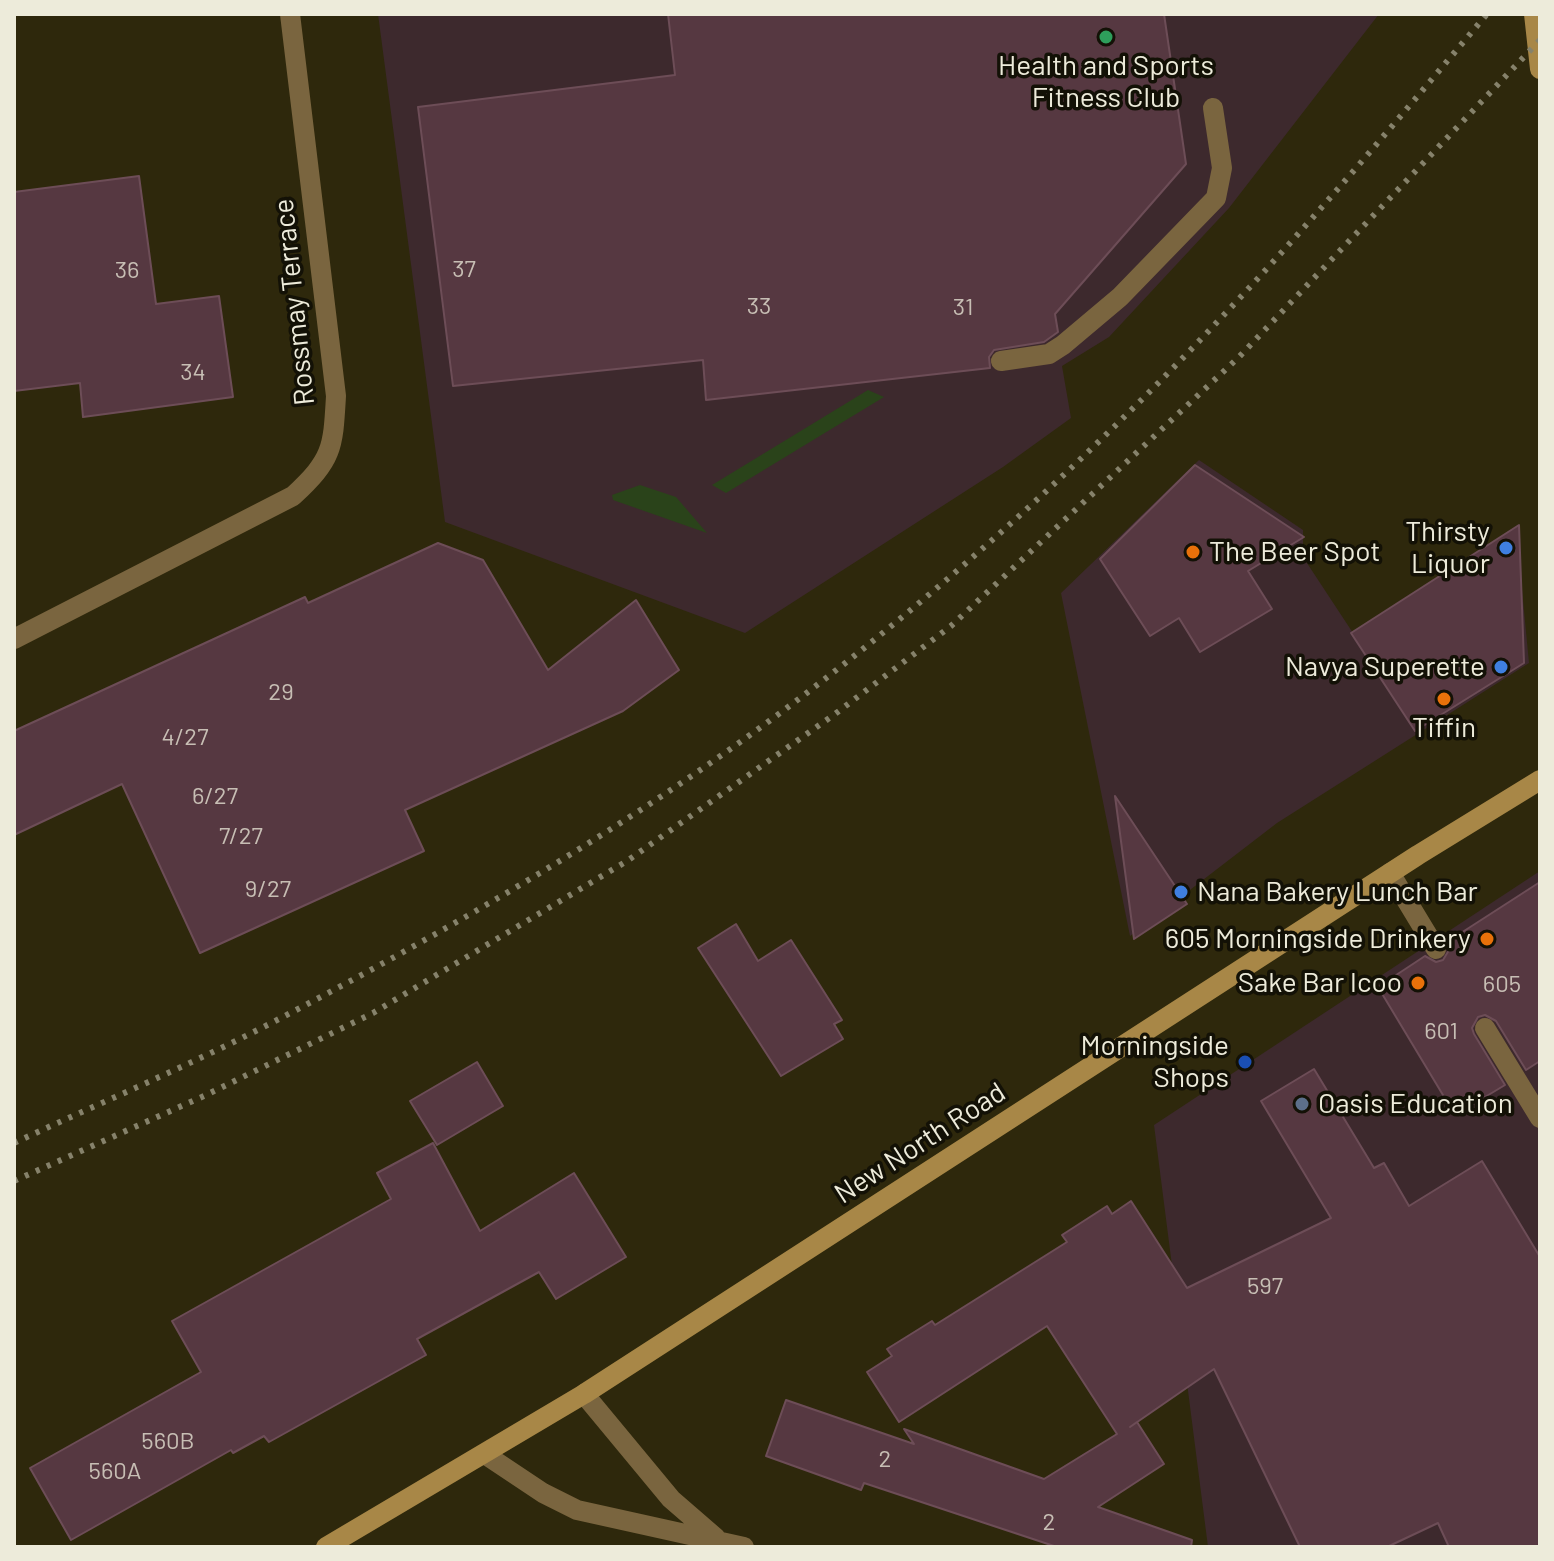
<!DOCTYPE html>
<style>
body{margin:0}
#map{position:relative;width:1554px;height:1561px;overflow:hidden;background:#2e280c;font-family:Barlow,sans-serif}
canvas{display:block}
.frame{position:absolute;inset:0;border:16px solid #edebda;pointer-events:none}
</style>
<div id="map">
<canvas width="1554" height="1561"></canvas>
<div class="frame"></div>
</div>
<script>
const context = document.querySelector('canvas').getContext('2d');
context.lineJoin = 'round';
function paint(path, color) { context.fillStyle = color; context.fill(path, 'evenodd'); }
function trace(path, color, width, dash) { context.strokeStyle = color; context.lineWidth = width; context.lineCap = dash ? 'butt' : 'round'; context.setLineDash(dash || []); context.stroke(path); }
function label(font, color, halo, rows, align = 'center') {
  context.font = font + ' Barlow,sans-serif'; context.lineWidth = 7; context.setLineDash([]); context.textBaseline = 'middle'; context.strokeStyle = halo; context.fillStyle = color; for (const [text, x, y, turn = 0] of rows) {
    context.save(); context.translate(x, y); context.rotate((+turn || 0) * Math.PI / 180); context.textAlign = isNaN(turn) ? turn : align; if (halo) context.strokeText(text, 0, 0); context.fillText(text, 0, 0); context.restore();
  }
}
const commercial = new Path2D(`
 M378,14H1379L1229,208L1109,337L1062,366L1071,418L1003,467L745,633L445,522Z
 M1199,460L1303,530V557L1353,633L1516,527L1529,663L1277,823L1130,936L1061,593Z
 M1540,871V1547H1208L1154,1125Z`);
const green = new Path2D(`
 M868,390L884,397L726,493L712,485Z
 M640,485L676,497L707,533L613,500L612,495Z`);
const building = new Path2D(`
 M668,14H1164L1186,164L1055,314L1058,332L1044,342L994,350L989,357L990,368L706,400L703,360L453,386L418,107L675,75Z
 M139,176L156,304L219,296L233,397L83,417L80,383L14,391V192Z
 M1195,465L1304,537L1248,571L1272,609L1200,652L1179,618L1150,636L1100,559Z
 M1519,525L1524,663L1415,731L1351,633Z
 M438,543L483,560L548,670L636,600L679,670L623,711L405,810L424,851L200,953L122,784L14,835V731L305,597L308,603Z
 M1115,796L1187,904L1134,939Z
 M1540,882V1061L1526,1070L1496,1021L1485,1015L1478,1017L1472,1028L1474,1034L1505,1085L1455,1115L1378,987L1425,956L1436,962L1443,960L1449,950L1447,942Z
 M736,924L758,961L791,940L842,1020L834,1024L843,1039L781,1076L698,948Z
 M477,1062L503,1106L437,1145L410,1101Z
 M1314,1069L1374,1168L1384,1163L1409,1206L1482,1161L1540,1257V1547H1449L1438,1523L1387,1547H1300L1214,1369L1130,1427L1137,1422L1164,1464L1098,1507L1192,1540L1191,1547H1057L864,1483L861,1490L766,1456L786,1400L914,1444L904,1429L1044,1479L1117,1434L1047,1326L899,1422L867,1372L892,1356L887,1349L932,1321L935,1325L1067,1242L1062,1235L1107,1206L1112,1214L1131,1201L1187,1288L1331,1218L1261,1101Z
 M433,1143L480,1231L574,1173L626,1257L556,1299L539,1272L417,1339L426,1355L269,1442L264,1436L233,1453L231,1450L71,1540L30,1468L201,1372L172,1321L391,1199L377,1173Z`);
const service = new Path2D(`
 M1001,361L1049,354L1063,345L1120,297L1216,198L1222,168L1213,108
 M1390,873L1436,949
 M1485,1028L1540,1118`);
const minor = new Path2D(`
 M14,639L293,496C333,459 333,448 336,396L290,14`);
const tertiary = new Path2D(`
 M584,1394L671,1499L716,1538
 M486,1455L543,1493L577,1510L744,1547`);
const secondary = new Path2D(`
 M1534,14L1540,69
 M326,1547L584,1394L1418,855L1540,780`);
const rail = new Path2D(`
 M14,1143C102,1102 193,1064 279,1019C462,923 643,818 808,692C954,580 1094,453 1220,319C1313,221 1400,117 1487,14
 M14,1181L204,1096L373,1013L627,861L835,714L951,626L1239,357L1540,40`);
const markers = [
 [1106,37,8,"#2e9e5b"],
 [1506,548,8,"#3f7fe0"],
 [1193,552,8,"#e8710a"],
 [1501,667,8,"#3f7fe0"],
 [1444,699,8,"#e8710a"],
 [1181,892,8,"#3f7fe0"],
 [1487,939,8,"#e8710a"],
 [1418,983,8,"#e8710a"],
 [1245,1062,8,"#1a4fb4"],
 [1302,1104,8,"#5c6f8a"]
];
const numberNames = [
 ["37",464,269],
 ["36",127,270],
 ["33",759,306],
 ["31",963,307],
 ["34",193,372],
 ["29",281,692],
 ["4/27",185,737],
 ["6/27",215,796],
 ["7/27",241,836],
 ["9/27",268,889],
 ["605",1502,984],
 ["601",1441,1031],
 ["597",1265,1286],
 ["560B",168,1441],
 ["2",885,1459],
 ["560A",115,1471],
 ["2",1049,1522]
];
const poiNames = [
 ["Health and Sports",1106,66,"center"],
 ["Fitness Club",1106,98,"center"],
 ["Thirsty",1490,532],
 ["Liquor",1490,564],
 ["The Beer Spot",1209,552,"left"],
 ["Navya Superette",1485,667],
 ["Tiffin",1444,728,"center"],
 ["Nana Bakery Lunch Bar",1197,892,"left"],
 ["605 Morningside Drinkery",1471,939],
 ["Sake Bar Icoo",1402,983],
 ["Morningside",1229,1046],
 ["Shops",1229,1078],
 ["Oasis Education",1318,1104,"left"]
];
const streetNames = [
 ["Rossmay Terrace",294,302,-96],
 ["New North Road",920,1143,-33]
];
paint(commercial, '#3d292d');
paint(green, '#2a431a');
paint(building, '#563841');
trace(building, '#6d4d57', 2);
trace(service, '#7a653f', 20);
trace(minor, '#7a653f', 20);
trace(tertiary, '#7a653f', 20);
trace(secondary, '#a88747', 20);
trace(rail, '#86826b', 6, [4, 8]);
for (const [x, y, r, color] of markers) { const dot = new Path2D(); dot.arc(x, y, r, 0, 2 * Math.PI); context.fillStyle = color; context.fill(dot); trace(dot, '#131106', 3); }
label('24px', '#c7beb4', null, numberNames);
label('28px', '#edebda', '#131106', poiNames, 'right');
label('28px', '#edebda', '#131106', streetNames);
</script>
